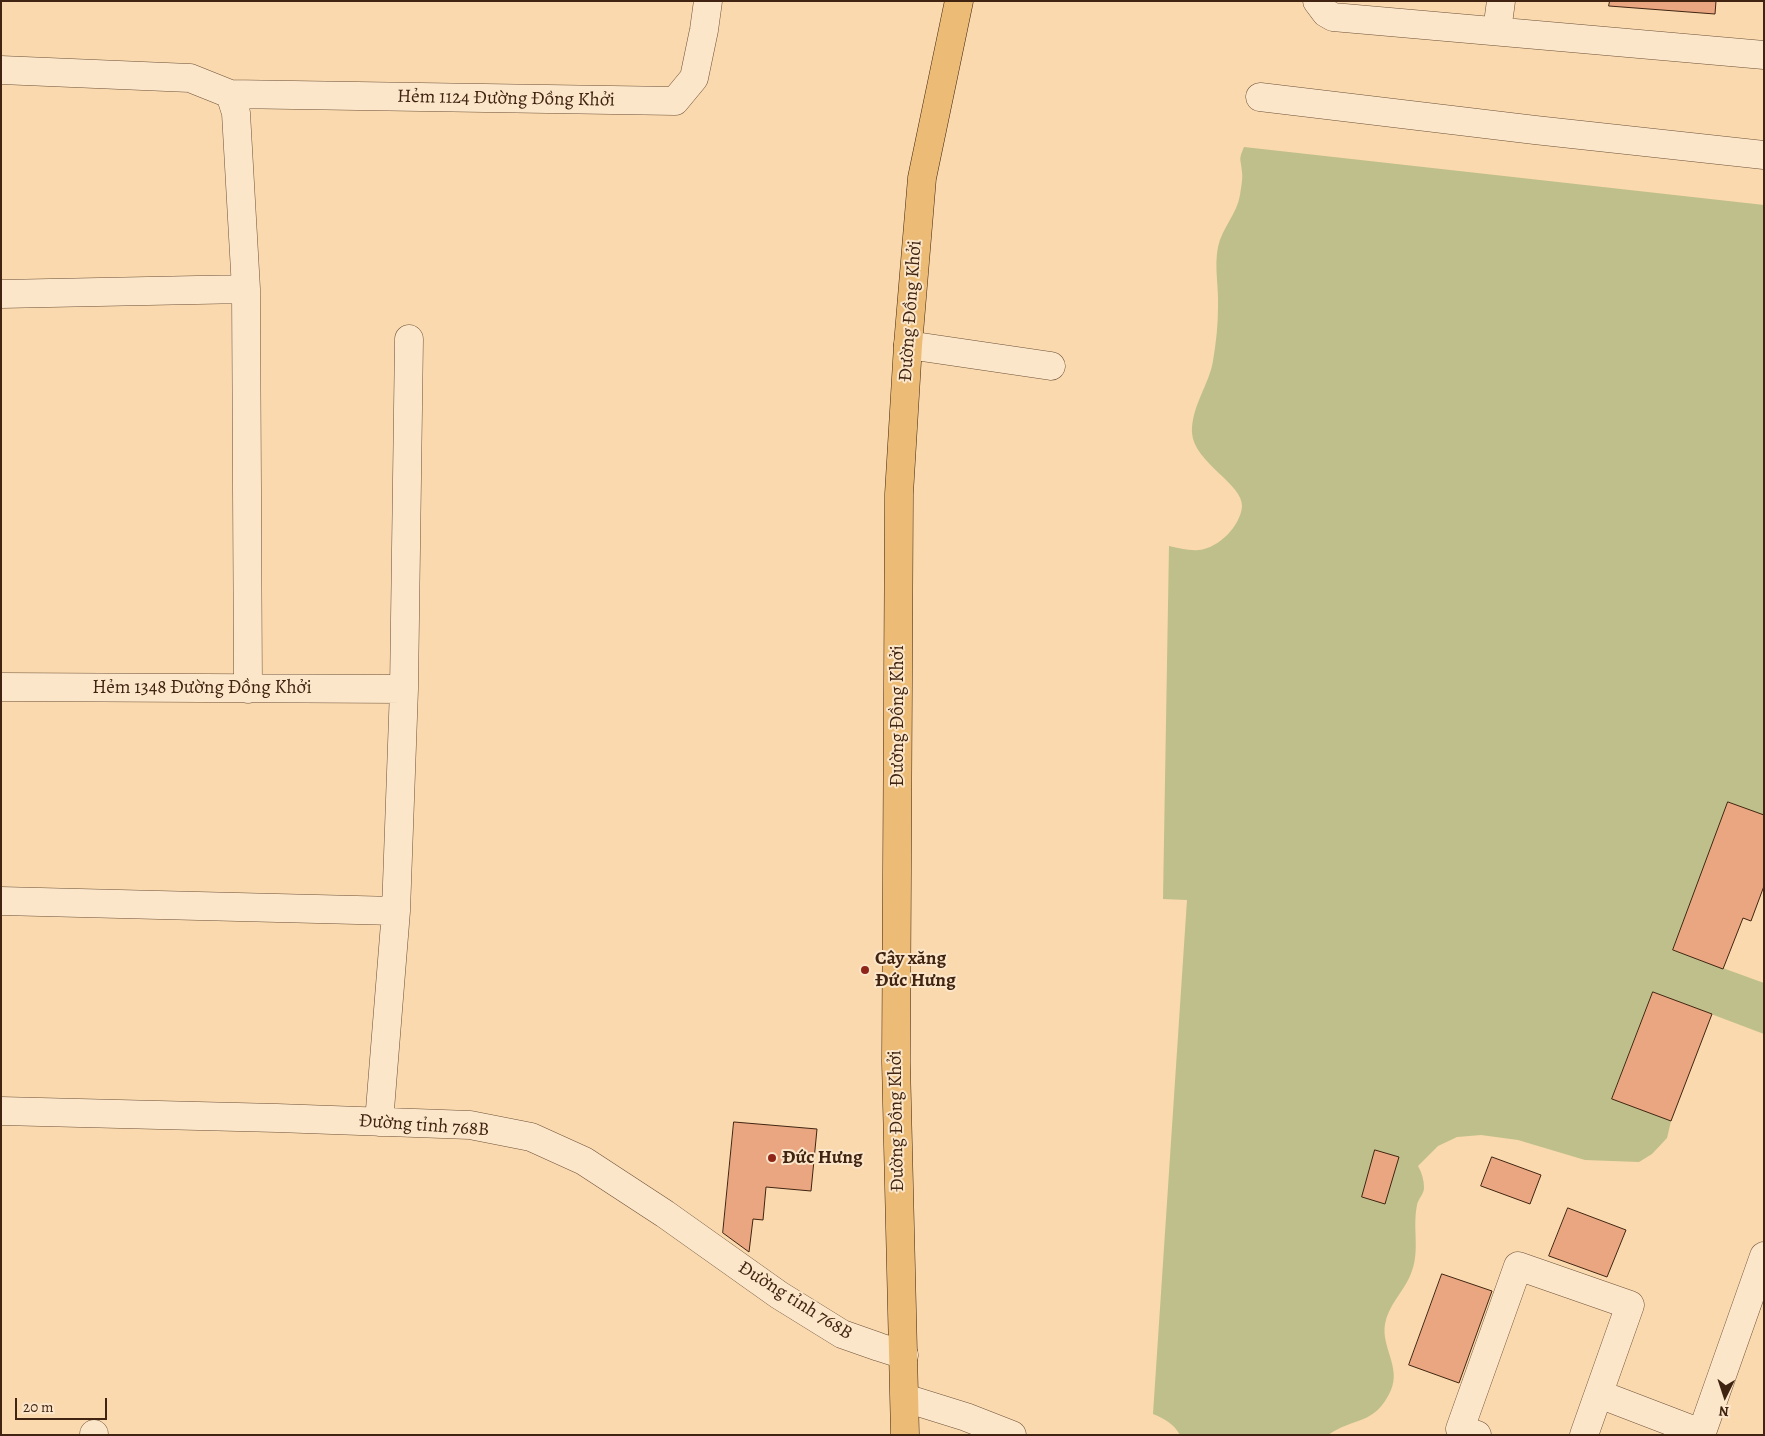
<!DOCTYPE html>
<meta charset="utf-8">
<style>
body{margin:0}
#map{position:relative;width:1765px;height:1436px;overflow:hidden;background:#f9d9ad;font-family:Alegreya,serif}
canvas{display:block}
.frame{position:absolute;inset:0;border:2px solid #402411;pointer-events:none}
.north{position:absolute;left:1700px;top:1371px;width:50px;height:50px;-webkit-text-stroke:4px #fbe6ca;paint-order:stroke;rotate:184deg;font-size:14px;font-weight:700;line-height:20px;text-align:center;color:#402411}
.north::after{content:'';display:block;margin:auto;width:18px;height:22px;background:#402411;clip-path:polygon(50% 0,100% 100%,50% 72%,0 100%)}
.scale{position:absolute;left:15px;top:1398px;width:92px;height:22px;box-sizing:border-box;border:2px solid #402411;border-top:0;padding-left:6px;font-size:15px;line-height:18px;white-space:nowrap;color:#402411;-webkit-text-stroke:4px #fbe6ca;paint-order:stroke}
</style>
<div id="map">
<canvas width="1765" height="1436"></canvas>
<div class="frame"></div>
<div class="north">N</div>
<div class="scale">20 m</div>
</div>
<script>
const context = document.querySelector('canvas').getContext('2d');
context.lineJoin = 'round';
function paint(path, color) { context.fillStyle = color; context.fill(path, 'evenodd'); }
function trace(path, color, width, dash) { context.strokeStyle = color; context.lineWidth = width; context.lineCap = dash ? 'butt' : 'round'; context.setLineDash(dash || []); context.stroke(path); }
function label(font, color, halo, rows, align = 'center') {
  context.font = font + ' Alegreya,serif'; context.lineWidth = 4; context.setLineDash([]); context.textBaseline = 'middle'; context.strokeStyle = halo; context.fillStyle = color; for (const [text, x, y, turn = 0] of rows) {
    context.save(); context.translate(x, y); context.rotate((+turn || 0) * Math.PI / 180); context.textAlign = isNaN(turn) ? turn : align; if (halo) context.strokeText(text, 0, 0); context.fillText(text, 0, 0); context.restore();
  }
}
const green = new Path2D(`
 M1244,147L1764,205V815L1728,803L1673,950L1764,983V1034L1653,992L1612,1098L1671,1121L1667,1138L1652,1154L1639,1162L1585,1160L1518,1140L1481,1135L1457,1137L1438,1146L1418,1166C1422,1173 1424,1180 1424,1188C1424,1194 1418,1199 1417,1205C1412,1230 1421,1252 1410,1276C1403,1292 1388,1306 1385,1324C1381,1347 1401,1367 1391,1390C1375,1426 1353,1417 1328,1435H1180C1173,1423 1165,1419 1153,1414L1187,900L1163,899L1169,546C1179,548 1189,551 1199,550C1219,548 1240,526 1242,507C1244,484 1194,463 1192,433C1191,407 1209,385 1213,361C1216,343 1218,325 1218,308C1219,287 1214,267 1218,247C1222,228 1237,214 1240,195C1241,188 1243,179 1242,172C1241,158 1238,161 1244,147Z`);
const building = new Path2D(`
 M1610,1H1716L1715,14L1609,6Z
 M1728,802L1764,815V886L1751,921L1743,918L1723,969L1673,950Z
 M1653,992L1712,1014L1671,1121L1612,1099Z
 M734,1122L817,1129L811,1191L766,1187L763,1220L753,1219L749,1252L723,1233Z
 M1375,1150L1399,1157L1385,1204L1362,1197Z
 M1492,1157L1541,1175L1530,1204L1481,1186Z
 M1568,1208L1626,1230L1607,1277L1549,1256Z
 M1442,1274L1492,1291L1459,1383L1409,1365Z`);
const minor = new Path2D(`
 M1317,1L1326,13L1333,17L1764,55
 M1497,31L1501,1
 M1,70L190,78L230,94L236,113L246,289L1,294
 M230,94L675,101L694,78L704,30L708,1
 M1260,97L1535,130L1764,155
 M246,289L248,689
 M908,345L1051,366
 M1,687L404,689
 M1,901L396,911
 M1,1111L277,1118L470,1125L531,1137L584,1161L665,1214L779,1295L842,1334L879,1347L904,1355
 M379,1122L396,911L404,689L409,339
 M1599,1394L1701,1433
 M905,1398L966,1417L1012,1435
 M94,1434V1435
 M1477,1435L1460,1429L1518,1266L1630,1305L1584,1435
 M1701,1435L1764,1256`);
const major = new Path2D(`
 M905,1435L896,1062L899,494L908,345L922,178L959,1`);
const markers = [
 [865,970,5,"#8f2418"],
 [772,1158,5,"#8f2418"]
];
const streetNames = [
 ["Hẻm 1124 Đường Đồng Khởi",506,99,1],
 ["Đường Đồng Khởi",911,311,-86],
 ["Hẻm 1348 Đường Đồng Khởi",202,688],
 ["Đường Đồng Khởi",898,716,-90],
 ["Đường Đồng Khởi",897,1121,-91],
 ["Đường tỉnh 768B",424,1126,4],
 ["Đường tỉnh 768B",795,1301,32]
];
const poiNames = [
 ["Cây xăng",875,959],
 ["Đức Hưng",875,981],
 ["Đức Hưng",782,1158]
];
paint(green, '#bebf8a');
paint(building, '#e9a680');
trace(building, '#402411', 1);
trace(minor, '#6e5138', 29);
trace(major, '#402411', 29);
trace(minor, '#fbe6ca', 28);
trace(major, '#ecbc76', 28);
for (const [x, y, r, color] of markers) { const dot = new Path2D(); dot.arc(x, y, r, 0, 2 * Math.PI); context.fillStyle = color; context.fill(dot); trace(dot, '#fbe6ca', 2); }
label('19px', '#402411', '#fbe6ca', streetNames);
label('bold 19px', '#402411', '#fbe6ca', poiNames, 'left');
</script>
